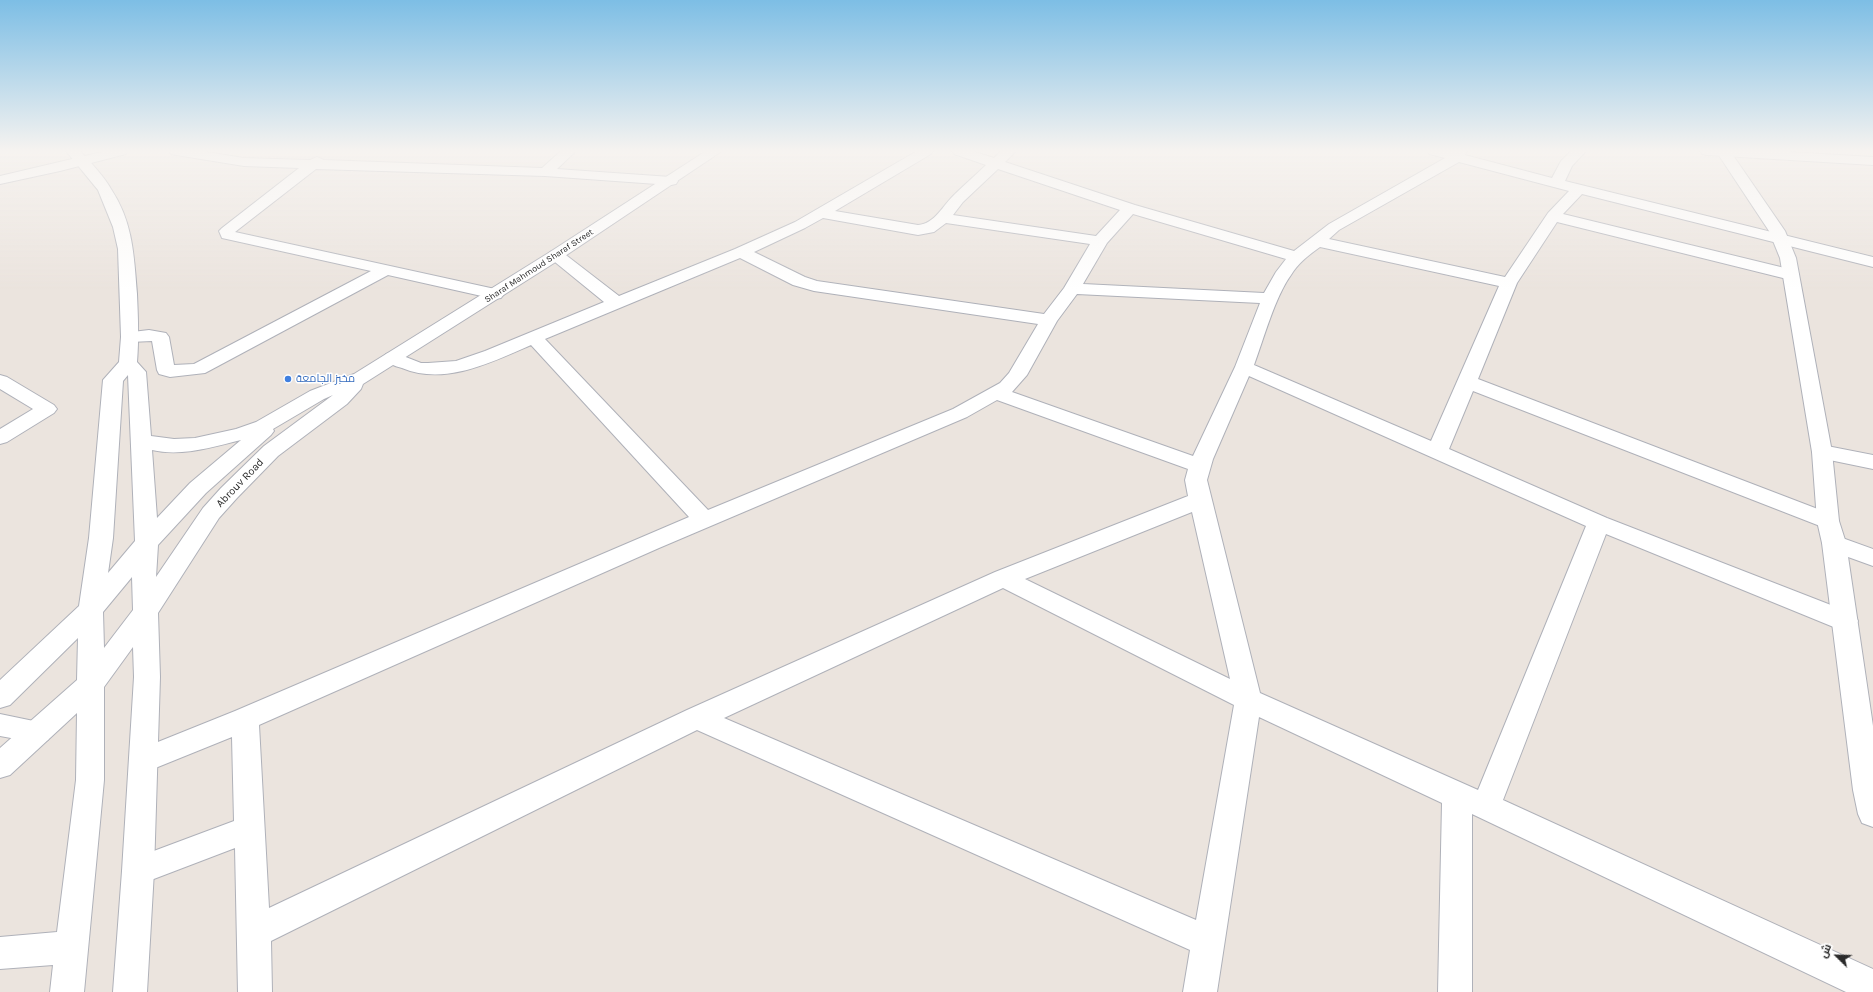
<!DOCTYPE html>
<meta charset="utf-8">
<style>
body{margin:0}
#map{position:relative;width:1873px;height:992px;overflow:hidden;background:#ebe4de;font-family:Karla,Cairo,sans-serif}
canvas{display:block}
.north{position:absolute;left:1817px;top:936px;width:40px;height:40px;-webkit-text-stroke:3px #fff;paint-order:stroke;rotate:293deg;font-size:11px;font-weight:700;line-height:16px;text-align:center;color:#2a2a2a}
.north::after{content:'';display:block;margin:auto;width:14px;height:18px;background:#2a2a2a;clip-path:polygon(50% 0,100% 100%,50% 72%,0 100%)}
</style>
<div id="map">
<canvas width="1873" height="992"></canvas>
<div class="north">ش</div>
</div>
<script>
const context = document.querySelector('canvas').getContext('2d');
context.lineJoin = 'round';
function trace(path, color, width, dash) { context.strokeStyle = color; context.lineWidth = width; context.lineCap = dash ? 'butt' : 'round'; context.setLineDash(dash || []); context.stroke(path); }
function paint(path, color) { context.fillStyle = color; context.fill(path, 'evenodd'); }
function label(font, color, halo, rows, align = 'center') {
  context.font = font + ' Karla,Cairo,sans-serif'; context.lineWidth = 3; context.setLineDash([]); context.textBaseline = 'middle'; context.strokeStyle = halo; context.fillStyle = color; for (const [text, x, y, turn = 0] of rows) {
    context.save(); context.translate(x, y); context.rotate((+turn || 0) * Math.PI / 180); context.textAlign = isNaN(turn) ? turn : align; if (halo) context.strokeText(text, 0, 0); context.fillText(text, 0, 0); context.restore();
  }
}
const street = new Path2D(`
 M106,151H128L126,154L60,171L0,184V176Z
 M169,151H200L244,158L310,160L317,157L324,160L542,168L561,151H576L557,169L671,177L676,178L678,181L676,184L671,185L545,176L316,169L235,232L495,289L501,290L504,294L501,298L495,299L388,275L205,373L170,377L159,374L157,370L152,341L130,342L124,341L121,337L124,333L149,330L166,333L169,337L174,365L194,364L371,271L222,238L219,231L222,228L299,168L244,166L176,155L171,154Z
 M917,151H933L931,154L835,211L918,225C935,224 943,205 955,194C965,184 976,175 986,165L954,154L952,151H972L994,158L1001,151H1016L1005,162L1135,205L1294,251L1329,224L1445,158L1429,154L1427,151H1467L1465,155L1552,178L1561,161L1571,151H1586L1572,166L1565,181L1873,257V267L1582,194L1563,214L1797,271L1799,275L1797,279L1791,280L1557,222L1517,283L1478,379L1836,516L1839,521L1836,526L1828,529L1820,526L1473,391L1449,449L1607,518L1854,614L1858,621L1854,628L1845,630L1836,628L1606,534L1503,800L1873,969V992H1846L1472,814V992H1438L1442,803L1259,717L1217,992H1183L1190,950L697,730L271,941L272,992H238L235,848L138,885L127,881L122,871L127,861L234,821L232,737L143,773L133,770L129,761L133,752L235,711L689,517L531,345C492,362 445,386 402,368C395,366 388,364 384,358L386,354L393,352L421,363H428L456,361L485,351L604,302L550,258L548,255L550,252L556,250L562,252L619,296L735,249L795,222ZM1459,162L1569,191L1548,213L1505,277L1329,239L1339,230ZM998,169L1120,210L1096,236L953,215L963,202ZM1133,214L1286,259L1276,272L1264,293L1083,284L1107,243ZM823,218L918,235L934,232L946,223L1090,244L1064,288L1044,314L817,281L805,277L754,252L805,228ZM1320,247L1499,286L1431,441L1254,365C1264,338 1275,297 1291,275C1298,263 1309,255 1320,247ZM740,258L793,285L814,291L1038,324L1009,373L1000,383L953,409L708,510L545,339ZM1077,294L1260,303L1235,367L1193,456L1012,392L1027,375L1057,321ZM1249,376L1586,526L1478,790L1260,693L1207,480L1213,459ZM997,400L1188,469L1185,480L1188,496L995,572L687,710L269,908L259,725L659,548L967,417ZM1192,512L1230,679L1025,579ZM1003,588L1234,705L1196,920L724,718Z
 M1700,151H1772L1873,157V165L1707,155L1702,154Z
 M0,375L7,377L54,405L57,409L54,413L7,442L0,444V429L33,409L0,389Z
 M1822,445L1873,455V469L1815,457L1812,452L1815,447Z
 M1834,535L1873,549V566L1826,549L1822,543L1826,537Z
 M0,714L48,724L52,732L48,740L38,743L0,736Z`);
const secondary = new Path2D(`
 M66,151H80C91,163 103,175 111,189C133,222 134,256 137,294C138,317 139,339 137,362L146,372L151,436L174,439L195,438L236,429L256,422L310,391L354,374L550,252L706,151H722L562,258L363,384L361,389L347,404L278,456L237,498L219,518L158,613L160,677L154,871L147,992H113L122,871L134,677L133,647L104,687V780L84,992H50L53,965L0,969V937L57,932L76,780L77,713L10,775L0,778V748L77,680L78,638L10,705L0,708V680L79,606L89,538L103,380L119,362L121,337L118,249L113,227L98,190ZM128,375L135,541L108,573L113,538L123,381ZM333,395L264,446L221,488L203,508L156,577L158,545L206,493L271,435L274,431L273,429L324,399ZM241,440L190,483L157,518L152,450C181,457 213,447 241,440ZM132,577L133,610L104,648L103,612Z
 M1716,151H1730L1785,231L1796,258L1832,452L1839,521L1846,543L1873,726V827L1862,823L1858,814L1853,790L1822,543L1817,521L1812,452L1780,258L1769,231Z`);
const markers = [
 [288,379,4,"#3f7fe0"]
];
const farStreetnames = [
 ["Sharaf Mahmoud Sharaf Street",539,266,-33]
];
const shopNames = [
 ["مخبز الجامعة",296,379]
];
const streetNames = [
 ["Abrouv Road",240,483,-46]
];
trace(street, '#afb1b9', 2);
trace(secondary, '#afb1b9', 2);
paint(street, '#fff');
paint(secondary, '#fff');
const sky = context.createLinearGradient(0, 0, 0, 290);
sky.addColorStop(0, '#7dbee5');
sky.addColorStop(0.52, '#f6f3f0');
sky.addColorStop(1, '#f6f3f000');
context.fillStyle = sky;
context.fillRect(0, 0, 1873, 290);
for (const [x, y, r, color] of markers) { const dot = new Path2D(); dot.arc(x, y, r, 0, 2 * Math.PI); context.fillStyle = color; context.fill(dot); trace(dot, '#fff', 1.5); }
label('9px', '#2a2a2a', '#fff', farStreetnames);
label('11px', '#366cbe', '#fff', shopNames, 'left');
label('11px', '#2a2a2a', '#fff', streetNames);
</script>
